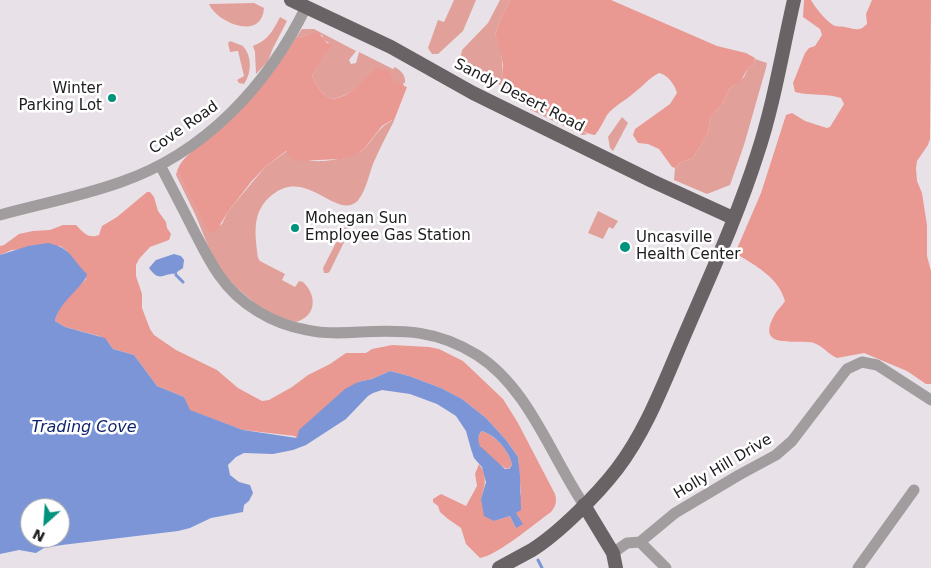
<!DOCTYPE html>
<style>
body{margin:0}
#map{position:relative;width:931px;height:568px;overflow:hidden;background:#e8e2e8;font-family:"DejaVu Sans",sans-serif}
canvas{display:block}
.north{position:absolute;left:20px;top:498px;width:50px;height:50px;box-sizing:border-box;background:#fff;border:1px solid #a5a4a5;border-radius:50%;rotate:206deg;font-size:14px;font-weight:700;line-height:20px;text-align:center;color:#1d1b1d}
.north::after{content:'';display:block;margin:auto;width:18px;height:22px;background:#01927e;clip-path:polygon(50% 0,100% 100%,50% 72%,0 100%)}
</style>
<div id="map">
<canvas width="931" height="568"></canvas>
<div class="north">N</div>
</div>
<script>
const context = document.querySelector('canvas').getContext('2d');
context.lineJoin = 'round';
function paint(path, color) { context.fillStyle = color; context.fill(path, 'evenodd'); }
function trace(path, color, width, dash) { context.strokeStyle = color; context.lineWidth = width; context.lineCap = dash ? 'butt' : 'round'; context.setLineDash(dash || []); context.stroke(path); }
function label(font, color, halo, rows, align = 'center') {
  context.font = font + ' "DejaVu Sans",sans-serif'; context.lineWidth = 5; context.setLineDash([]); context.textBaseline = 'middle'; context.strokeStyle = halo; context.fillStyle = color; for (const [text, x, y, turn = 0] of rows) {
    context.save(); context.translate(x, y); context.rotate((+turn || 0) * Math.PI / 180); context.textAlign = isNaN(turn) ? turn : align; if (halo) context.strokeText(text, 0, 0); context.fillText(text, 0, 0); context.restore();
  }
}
const green = new Path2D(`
 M454,0H476L463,31L438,54H432L428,48L438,20L444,22Z
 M500,0H510L499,23L495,35L501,47L503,78L511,88L558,120L588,134L582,135L531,110L502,86L462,64L460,61L462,50L488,23Z
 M254,3L264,8C262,42 216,22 209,4Z
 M280,17L287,21L273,48L268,61L256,74L255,52L253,46C268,40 273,31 280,17Z
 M302,29H314L356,51L349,60L351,64L356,63L359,52L393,69L395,67C401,71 406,75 405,83H394L373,71C363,84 348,97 331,99C321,93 316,86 312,76L329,43L324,40L322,35L311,33L300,38L297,36Z
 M230,41L243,46C252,56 252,73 244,84L239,83L237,80L244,76L238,51L230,52L228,43Z
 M755,59L767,63L766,68L744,145L730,185L707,194L674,180L675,168L680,163L693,158L708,133L710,118L723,103L729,89L744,77L748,68L754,64Z
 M622,117L628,123L613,151L610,148L608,137Z
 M393,120V123C386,136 379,150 373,164C369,175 366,190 359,199C358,201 355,203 353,204C333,214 304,168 272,195C251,212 255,234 258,258L260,261L285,274L282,280L295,287L299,281L303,282C317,295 317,316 296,322L275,316L257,305L238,289L221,271L211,253L195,214L176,175L177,171L209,232L222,224L227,213L235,203L265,167L287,151C295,154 304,160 313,161C327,162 355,158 365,148C376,136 378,128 393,120Z
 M598,211L618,221L613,229L609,227L603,239L588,233Z
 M346,227L349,228V232L330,271L328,273H324L323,268L343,229Z`);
const forest = new Path2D(`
 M510,0H611L717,46L746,53L755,58L754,64L748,68L740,82L734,85L729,89L723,103L710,118L708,133L693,158L680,163L675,168L672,167L659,149L648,144L638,143L633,135L635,129L670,104L677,93C675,85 668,75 659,73C649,78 643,86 634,93C626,100 614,106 607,115C603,122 600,129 595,135C579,133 507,91 503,77C502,73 503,69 503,65C501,54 500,45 495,35L499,23Z
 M804,0H811C815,7 825,20 833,25C836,27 841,26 845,27C855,29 859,32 867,24L866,14L872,0H931L930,139L928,145L917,161L916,168L917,181L922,193L927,225V256L931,271V384H926L907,371L864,353L837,358C829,355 823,346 814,343C799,338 753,352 775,314C778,309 782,306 785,301C778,277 757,267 737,254L736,251L761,193L786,115L792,113L805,121L827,128L830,127L844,104L841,98C826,93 810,96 795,92L793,83L805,53L809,48L815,46L822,35L820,29L803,17Z
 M311,33H319L327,43L333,44L323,56L312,76C316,86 321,93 331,99C352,97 362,81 376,68L389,71L394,83H403L404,86L407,87L393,123L392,120L382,126L364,149L355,155L341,159L297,161L290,157L286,151L265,167L251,182L227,213L217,230L209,233L177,171C181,158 196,148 206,141C246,109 270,79 297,36L300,38Z
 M147,192H150L154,197L158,211L166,222L167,228L171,234L169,240L150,247L139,259L136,265V276L142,294V308L150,329L154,335L176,350L217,370L238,388L262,401L269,400L292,387L308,375L330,364L346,353H366L372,349L392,345L429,347L439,349L463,361L503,399L518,423L555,494C557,502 556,506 551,512C534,524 498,555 480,558L466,544L461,528L448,519L440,512L438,506L433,502V499L441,494L466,506L477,486L475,474L479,464C488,475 485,486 481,499L494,521L510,516L516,528V513L521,493L518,457L506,440L486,418L462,399L441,388L409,376L390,371L372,379L358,382L297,439L295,436L243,430L189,410L184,397L157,386L134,355L113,349L108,342L99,336L65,327L55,321C59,303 74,291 86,279L67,251L60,246L12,250L0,255V246L4,245L19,234L33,231L50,230L63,225H76C84,233 88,239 99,235L102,226L117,217Z
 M482,431C494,435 510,450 512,465L508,469C502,468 480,450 478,442C477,438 479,434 482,431Z`);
const water = new Path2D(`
 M48,243C72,248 71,259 87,274C85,286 59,301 55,321L65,327L105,338L113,349L134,355L157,386L184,397L190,410L243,430L297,438L299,430L345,389L358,382L372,379L390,371L409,376L441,388L462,399L486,418L506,440L518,457L520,476L521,510L516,513L523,524L516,528L510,516L494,521L484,516L481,499L486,482L482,467L474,458L471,449L466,431L456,416L437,404L410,394L382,390L373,393L368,396L346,419L306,445L293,450L273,454L244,453L236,457L228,465L230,475L239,482L250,485L253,493L249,501L244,505L243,512L211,518L190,528L178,531L62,545L44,548L36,553L19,550L0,554V255L28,246ZM482,431C495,435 510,451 512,465L509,469H505L480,446C478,441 477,435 482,431ZM30,508H60V538H30Z
 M174,254L181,256L184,260L183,268L177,272V274C164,272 160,284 149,268L156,260Z`);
const stream = new Path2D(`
 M176,275L183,282
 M538,560L542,568`);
const minor = new Path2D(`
 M160,165C171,186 182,207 193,229C201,244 209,261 219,275C239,304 272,324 307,330C324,334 343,333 360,332C405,330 437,330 477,355C528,387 551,456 584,505
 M0,215C40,204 82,196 121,182C205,153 268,85 306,7
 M640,542L675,513L739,475L776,455L792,441L847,369L862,362L877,365L931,400
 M613,553L627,543L640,542L666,568
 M858,568L914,490`);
const major = new Path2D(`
 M291,0L391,47L473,93L652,181L733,218
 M584,505L613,553L616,568
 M499,568C510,562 521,556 532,550C559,533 597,495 617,469C646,431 663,385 682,341C708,280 737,218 757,155C774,104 782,52 794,0`);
const markers = [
 [112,98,5,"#01927e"],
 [295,228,5,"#01927e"],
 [625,247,6,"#01927e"]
];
const poiNames = [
 ["Winter",102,89,"right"],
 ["Parking Lot",102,106,"right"],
 ["Mohegan Sun",305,219],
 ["Employee Gas Station",305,236],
 ["Uncasville",636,238],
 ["Health Center",636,255]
];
const streetNames = [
 ["Sandy Desert Road",519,96,27],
 ["Cove Road",184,128,-35],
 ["Holly Hill Drive",723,467,-31]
];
const waterNames = [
 ["Trading Cove",84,428]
];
paint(green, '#e2a09a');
paint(forest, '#ea9892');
paint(water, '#7b95d6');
trace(stream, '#7b95d6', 3);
trace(minor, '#a19d9e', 11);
trace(major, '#696365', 14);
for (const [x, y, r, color] of markers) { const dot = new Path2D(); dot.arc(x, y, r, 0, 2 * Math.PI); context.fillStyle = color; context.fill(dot); trace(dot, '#fff', 2); }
label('15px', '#1d1b1d', '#fff', poiNames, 'left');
label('15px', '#1d1b1d', '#fff', streetNames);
label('italic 16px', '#11246e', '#fff', waterNames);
</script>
